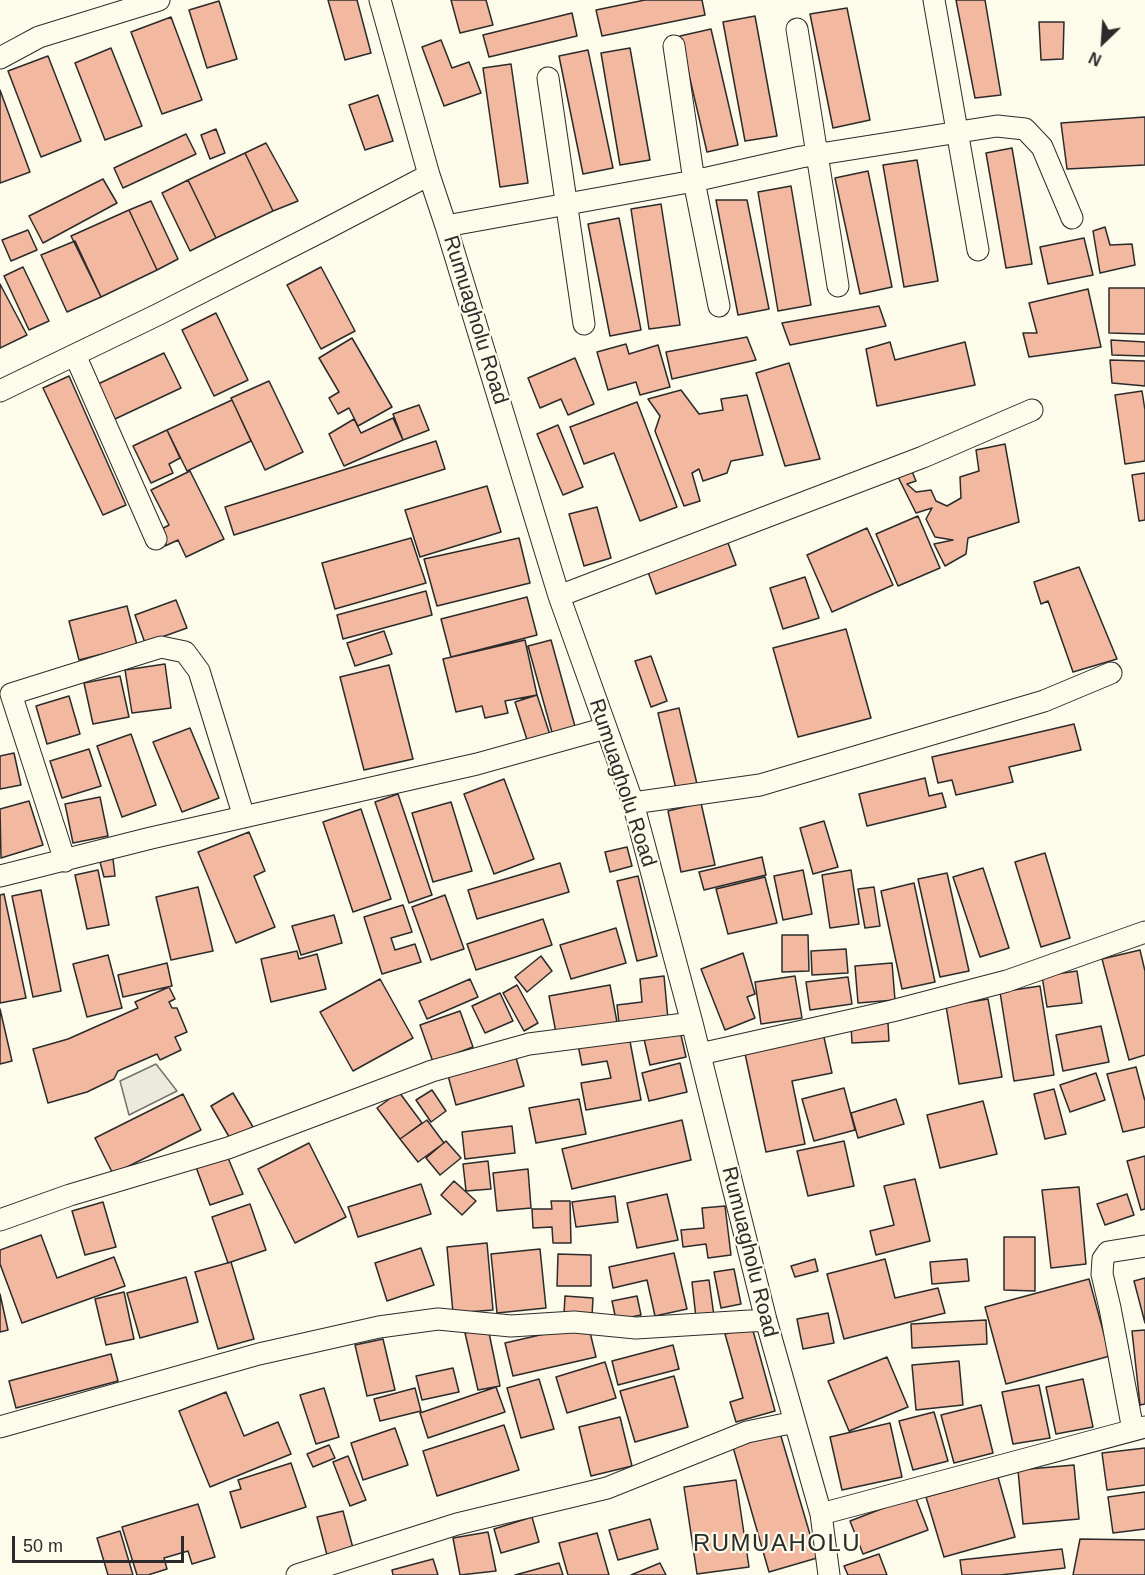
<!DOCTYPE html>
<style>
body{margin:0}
#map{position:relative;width:1145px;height:1575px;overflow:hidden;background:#fdfbea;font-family:Helvetica,sans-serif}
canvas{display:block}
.north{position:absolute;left:1073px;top:12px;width:60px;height:60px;-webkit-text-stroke:4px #fdfbea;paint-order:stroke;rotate:205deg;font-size:16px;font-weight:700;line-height:24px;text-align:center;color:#2b2b2b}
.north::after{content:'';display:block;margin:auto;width:21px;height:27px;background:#2b2b2b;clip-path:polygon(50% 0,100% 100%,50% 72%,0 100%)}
.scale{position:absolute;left:12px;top:1536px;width:172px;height:27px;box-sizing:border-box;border:3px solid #2b2b2b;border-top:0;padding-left:8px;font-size:18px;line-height:21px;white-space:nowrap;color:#2b2b2b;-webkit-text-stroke:4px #fdfbea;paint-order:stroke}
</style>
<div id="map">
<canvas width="1145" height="1575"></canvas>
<div class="north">N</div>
<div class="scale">50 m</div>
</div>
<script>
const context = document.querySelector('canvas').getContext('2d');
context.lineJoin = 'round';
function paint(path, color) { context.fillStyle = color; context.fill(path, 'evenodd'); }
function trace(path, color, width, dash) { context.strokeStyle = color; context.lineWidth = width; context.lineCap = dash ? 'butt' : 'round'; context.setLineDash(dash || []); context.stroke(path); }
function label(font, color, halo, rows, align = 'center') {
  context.font = font + ' Helvetica,sans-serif'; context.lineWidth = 4.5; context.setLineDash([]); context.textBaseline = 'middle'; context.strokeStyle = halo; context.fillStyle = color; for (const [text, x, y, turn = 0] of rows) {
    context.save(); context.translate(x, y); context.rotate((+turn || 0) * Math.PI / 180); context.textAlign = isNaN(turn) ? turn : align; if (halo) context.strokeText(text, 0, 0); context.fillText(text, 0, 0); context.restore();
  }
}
const parking = new Path2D(`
 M156,1064L177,1091L129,1115L120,1081Z`);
const building = new Path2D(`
 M328,0H357L371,53L345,60Z
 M451,0H486L493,25L460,33Z
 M645,0H702L705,15L602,36L596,10Z
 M956,0H985L1001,95L975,98Z
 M219,1L237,59L207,68L189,10Z
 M847,8L870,120L833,128L810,14Z
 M572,13L577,36L489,57L483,35Z
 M755,16L777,136L745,141L723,22Z
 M171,17L202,100L162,114L131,32Z
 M1039,22H1064L1063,59L1041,60Z
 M711,29L738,145L707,152L680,36Z
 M441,40L452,68L469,62L481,93L444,106L422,47Z
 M111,48L142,126L105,140L75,63Z
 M630,48L650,160L620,165L601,53Z
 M588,50L613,168L583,174L559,56Z
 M48,56L81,141L41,157L8,71Z
 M511,64L528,183L500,187L483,68Z
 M0,90L30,172L0,183Z
 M378,95L393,141L365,150L349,105Z
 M1145,117V165L1067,169L1061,123Z
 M216,129L225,153L210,159L201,135Z
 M186,134L196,154L123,188L114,168Z
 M266,143L298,201L273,211L245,153Z
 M1012,148L1032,264L1006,268L986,153Z
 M245,153L273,211L216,238L188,180Z
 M917,160L938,281L904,287L883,165Z
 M868,171L892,287L860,294L835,178Z
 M103,179L117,203L43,243L29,216Z
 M188,180L216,238L190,251L162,193Z
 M791,186L811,305L778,311L758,192Z
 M716,200H747L769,309L738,315Z
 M151,201L178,259L157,270L129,210Z
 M661,204L680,325L649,329L631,209Z
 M129,210L157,270L101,297L71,236Z
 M619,218L641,330L610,336L588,224Z
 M1105,227L1110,245L1132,244L1135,265L1100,273L1093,231Z
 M28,230L37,250L11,261L2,240Z
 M1084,238L1093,275L1048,284L1040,247Z
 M75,241L101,297L67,312L41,255Z
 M23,267L49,321L29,330L4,276Z
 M321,267L355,331L321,349L287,285Z
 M0,284L27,335L0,348Z
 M1109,288H1145V334L1109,333Z
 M1088,289L1101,347L1029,357L1023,333H1037L1029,303Z
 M879,306L886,326L790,345L782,323Z
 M216,313L248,380L214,396L182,330Z
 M747,337L756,360L672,379L666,352Z
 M352,338L392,407L358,426L349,408L338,414L329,398L339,392L319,358Z
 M1111,340L1145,342V356L1112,355Z
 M890,342L895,360L965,342L975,385L877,406L866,349Z
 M626,344L629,354L658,345L670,387L640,395L636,382L608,390L597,352Z
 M164,353L181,388L115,419L98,384Z
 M575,358L594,404L568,415L561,399L540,408L528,378Z
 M1110,360L1145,361V386L1112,383Z
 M789,363L820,459L785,466L756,373Z
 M69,376L126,505L103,515L43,388Z
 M269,381L303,452L265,470L231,398Z
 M681,390L699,414L723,410L721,399L747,395L763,455L731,461L727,473L703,481L699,469L692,473L700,501L684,506L655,431L660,416L648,399Z
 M1142,391L1145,410V461L1125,464L1115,395Z
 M232,400L251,441L187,471L167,430Z
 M637,402L677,507L640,521L614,453L584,464L570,427Z
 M419,405L429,430L403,440L393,414Z
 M393,418L403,440L344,466L329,434L354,419L361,433Z
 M558,425L583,487L563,495L537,434Z
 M167,430L180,458L169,464L173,473L151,483L133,446Z
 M436,441L445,469L234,535L225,507Z
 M1005,444L1019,522L968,538L966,554L945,566L934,544L953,540L935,537L926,519L932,508L916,513L896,473L911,469L916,481L907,484L916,492L931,490L936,501L947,506L961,498L960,477L979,471L976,450Z
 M190,471L224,539L186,557L178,540L165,546L158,531L169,525L151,490Z
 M1145,473V520L1139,521L1132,475Z
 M487,486L501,532L420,557L405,510Z
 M597,507L611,558L584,566L569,514Z
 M918,516L940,568L898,586L876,534Z
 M867,528L893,585L832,612L807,555Z
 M411,538L426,583L335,609L322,563Z
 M519,538L530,583L437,606L424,559Z
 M728,543L736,565L656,594L648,572Z
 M1079,567L1117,659L1073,672L1048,601L1041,604L1034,582Z
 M805,577L819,618L783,629L770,588Z
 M426,591L432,615L343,639L337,615Z
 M527,597L537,635L451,657L441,619Z
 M176,600L187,628L145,643L135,615Z
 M127,606L137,645L79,660L69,621Z
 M846,629L871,718L798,737L773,648Z
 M384,631L392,654L355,666L347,643Z
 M525,640L537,695L505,701L508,713L485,718L482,706L456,712L443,659Z
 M551,640L576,730L553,736L528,646Z
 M651,656L667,701L651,707L635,661Z
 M165,664L171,708L132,713L125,670Z
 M389,665L413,759L364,770L340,677Z
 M120,676L129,717L93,724L84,683Z
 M537,695L551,738L529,746L515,702Z
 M69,696L80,734L47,744L36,706Z
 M679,708L697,784L676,789L658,713Z
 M1074,724L1081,750L1009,767L1013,782L956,795L952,780L938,783L932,757Z
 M190,728L219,798L182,812L153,742Z
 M131,734L156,805L122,817L97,746Z
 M89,749L101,786L62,798L50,761Z
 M14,753L21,785L0,789V756Z
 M925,778L929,796L942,793L946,807L867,826L859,794Z
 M504,779L534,859L494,874L464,794Z
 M398,794L432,895L409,903L375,802Z
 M100,797L108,836L73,843L65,804Z
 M29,801L43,845L1,858L0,809Z
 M451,802L472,871L433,882L412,813Z
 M701,803L715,865L681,872L668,811Z
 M361,809L391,899L353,912L323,822Z
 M824,821L838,867L813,874L800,828Z
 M249,832L265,871L254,876L275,927L236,943L198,852Z
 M627,847L632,866L610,872L605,852Z
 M1045,853L1070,938L1041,947L1015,862Z
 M762,857L766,875L704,890L699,872Z
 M113,859L115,876L104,877L100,862Z
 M560,863L569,892L477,919L468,890Z
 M983,868L1009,948L980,957L953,877Z
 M98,870L109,925L87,929L75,875Z
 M803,870L812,914L783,920L774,876Z
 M851,870L859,924L830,928L822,875Z
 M947,873L969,971L940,977L918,879Z
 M638,876L657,956L637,961L617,881Z
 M765,877L777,923L728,934L716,889Z
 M914,883L935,982L902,989L881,891Z
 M198,887L213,951L171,960L156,897Z
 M874,887L880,926L865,928L858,889Z
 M41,890L61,991L33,997L12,896Z
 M4,894L26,998L0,1003V895Z
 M445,895L464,949L431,960L412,907Z
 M403,905L412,932L391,938L395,950L415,944L421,962L382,974L364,917Z
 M334,915L342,943L301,955L292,926Z
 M543,919L552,945L476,970L467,944Z
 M616,928L626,963L571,979L560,945Z
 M782,935H808L809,971L782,972Z
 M846,949L848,973L812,975L811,951Z
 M1140,950L1145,971V1055L1129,1060L1102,959Z
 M297,951L299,959L317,954L326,989L271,1002L261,959Z
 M743,953L755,994L747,997L755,1018L725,1030L701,969Z
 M108,955L122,1008L87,1017L73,964Z
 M541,956L552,971L527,992L515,977Z
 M167,963L172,986L123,997L118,975Z
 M892,963L895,1000L858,1003L855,966Z
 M1077,971L1082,1003L1047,1007L1042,976Z
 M664,976L668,1019L619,1023L617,1005L642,1002L640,979Z
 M795,976L802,1018L761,1024L755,982Z
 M848,977L852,1004L810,1010L806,982Z
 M380,979L413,1038L353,1071L320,1012Z
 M470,979L478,997L427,1019L419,1001Z
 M517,985L538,1023L524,1031L503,993Z
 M610,985L617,1022L556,1033L549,996Z
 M1040,986L1054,1075L1014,1081L1000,992Z
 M169,987L175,999L169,1002L172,1008H177L187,1032L175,1037L181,1050L160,1060L157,1054L118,1071L114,1079L87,1092L48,1103L33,1049L68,1039L138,1008L135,1002Z
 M500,993L513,1021L485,1033L472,1006Z
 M988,999L1002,1077L959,1084L946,1006Z
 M0,1009L12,1061L0,1064Z
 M460,1011L473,1047L433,1062L420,1025Z
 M888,1023L889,1041L852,1043L851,1025Z
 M1101,1026L1109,1062L1063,1071L1056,1035Z
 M680,1031L686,1057L650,1065L644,1039Z
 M823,1033L832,1073L792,1081L805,1144L766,1152L744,1049Z
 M629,1036L641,1100L586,1110L581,1083L611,1078L607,1061L582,1065L578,1045Z
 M515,1054L524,1086L456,1105L447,1072Z
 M680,1063L687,1092L649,1101L642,1073Z
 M1136,1067L1145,1101V1127L1123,1132L1107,1074Z
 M1096,1073L1105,1100L1070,1112L1060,1085Z
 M844,1088L855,1130L814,1141L802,1099Z
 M1054,1089L1066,1134L1045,1139L1034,1094Z
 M432,1090L446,1111L431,1122L416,1100Z
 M399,1092L422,1123L400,1139L377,1108Z
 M233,1093L253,1127L231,1140L211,1106Z
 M183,1094L201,1130L113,1174L95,1138Z
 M579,1099L586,1134L536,1143L529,1108Z
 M896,1099L904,1124L858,1138L851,1113Z
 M983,1101L997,1154L940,1168L927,1115Z
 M427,1120L444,1143L418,1162L400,1139Z
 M682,1120L691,1160L572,1189L562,1149Z
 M512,1126L515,1153L465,1159L462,1132Z
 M446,1141L461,1158L440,1175L426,1158Z
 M844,1141L854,1186L808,1196L797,1151Z
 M309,1143L346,1217L295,1243L258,1169Z
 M226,1153L243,1194L210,1205L196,1167Z
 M1145,1156V1209L1141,1210L1127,1161Z
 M488,1161L491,1189L466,1191L463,1164Z
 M528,1169L531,1208L497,1211L493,1173Z
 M915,1179L930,1241L876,1255L870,1231L894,1225L884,1186Z
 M454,1181L476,1201L462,1215L441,1195Z
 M421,1184L431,1214L358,1237L348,1207Z
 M1079,1187L1086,1264L1051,1268L1042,1190Z
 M667,1194L678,1240L637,1248L627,1203Z
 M1127,1194L1134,1215L1105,1225L1097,1204Z
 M615,1196L618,1222L576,1227L572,1202Z
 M551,1201H570L571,1243H553L552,1227L533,1228L532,1209H552Z
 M103,1202L116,1247L85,1255L72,1211Z
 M250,1204L266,1250L228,1263L212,1217Z
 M725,1206L731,1255L708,1258L706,1244L683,1247L681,1230L704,1228L702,1208Z
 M41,1235L57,1278L114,1257L125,1286L22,1323L0,1264V1250Z
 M1004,1237H1035V1291L1004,1290Z
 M487,1243L493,1310L453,1313L447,1247Z
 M421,1248L434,1285L387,1301L375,1263Z
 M540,1249L546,1308L497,1313L491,1254Z
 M674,1253L687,1309L655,1316L647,1280L613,1288L609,1267Z
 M558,1254L591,1255V1286H557Z
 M815,1259L818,1271L795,1277L791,1266Z
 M885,1259L895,1298L938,1288L945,1313L844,1339L827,1274Z
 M967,1259L969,1281L932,1284L930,1262Z
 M231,1262L254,1339L218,1349L195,1272Z
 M734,1269L741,1304L721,1308L714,1272Z
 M186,1277L198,1322L140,1338L127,1293Z
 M1145,1278V1323L1134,1281Z
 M1089,1279L1110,1356L1006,1384L985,1307Z
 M709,1280L714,1316L696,1318L692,1282Z
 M124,1292L134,1339L106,1345L95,1299Z
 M0,1294L8,1330L0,1332Z
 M565,1296L593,1298L592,1316L564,1314Z
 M637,1296L641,1315L616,1320L612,1301Z
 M828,1313L834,1343L803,1349L797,1319Z
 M986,1320L987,1344L912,1348L911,1324Z
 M588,1324L596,1357L513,1376L505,1343Z
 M752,1327L775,1411L736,1422L730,1402L743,1398L725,1334Z
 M488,1328L500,1386L478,1390L465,1333Z
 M1145,1330V1404L1140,1405L1132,1331Z
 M383,1339L395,1390L367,1396L355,1345Z
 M673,1345L679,1369L618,1385L612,1361Z
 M111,1354L118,1381L16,1408L9,1381Z
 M887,1357L908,1407L849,1431L828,1381Z
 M959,1361L963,1405L916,1410L912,1365Z
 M605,1362L616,1398L567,1413L556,1377Z
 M453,1368L459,1392L422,1400L416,1376Z
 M674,1376L688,1427L635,1442L620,1391Z
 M539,1379L554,1429L521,1438L507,1388Z
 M1083,1379L1093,1427L1056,1434L1046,1387Z
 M1039,1385L1050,1438L1013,1444L1002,1392Z
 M496,1387L505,1412L428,1438L420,1413Z
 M324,1388L339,1437L316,1444L300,1395Z
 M415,1388L421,1411L380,1421L374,1399Z
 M226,1392L244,1436L278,1422L291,1454L210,1487L179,1411Z
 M981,1405L993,1453L954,1463L941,1415Z
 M934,1412L948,1461L913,1470L899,1421Z
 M620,1417L632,1466L591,1476L579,1427Z
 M890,1423L902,1477L842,1490L830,1437Z
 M504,1425L519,1470L437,1496L423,1451Z
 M395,1428L408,1465L363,1480L351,1443Z
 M780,1433L817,1558L769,1572L733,1447Z
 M329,1445L335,1458L313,1467L307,1454Z
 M1145,1448V1485L1107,1490L1102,1453Z
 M348,1456L366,1500L350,1506L333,1462Z
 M291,1463L306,1507L241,1528L230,1492L241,1489L238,1480Z
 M1074,1465L1079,1519L1023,1524L1018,1470Z
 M998,1477L1015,1537L944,1557L926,1497Z
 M736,1480L749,1567L697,1574L684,1487Z
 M1145,1492V1529L1113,1533L1108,1497Z
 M915,1496L928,1530L863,1554L850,1521Z
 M198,1504L215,1557L192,1564L188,1551L164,1558L167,1569L148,1575H137L122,1527Z
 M343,1511L353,1548L327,1555L317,1517Z
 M532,1517L539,1542L501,1553L494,1529Z
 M650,1519L658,1549L618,1560L609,1530Z
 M120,1531L133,1575H108L97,1538Z
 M488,1532L496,1571L460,1575L453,1538Z
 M597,1533L609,1575H568L559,1543Z
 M1080,1539L1145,1540V1575H1073Z
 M1062,1549L1065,1568L1000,1575H962L960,1560Z
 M879,1554L887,1575H848L844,1566Z
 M433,1559L438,1575H393L392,1570Z
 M559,1563L563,1575H515Z
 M660,1563L666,1575H631Z`);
const minor = new Path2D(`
 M380,0L429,175L446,226L559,596L633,803L692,1023L766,1320L821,1514L829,1575
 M934,0L978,250
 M797,29L838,286
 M674,46L694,181L719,306
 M0,58L39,37L159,0
 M548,78L584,324
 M446,226L694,181L801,157L997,126L1025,129L1042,147L1072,218
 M75,355L156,539
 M0,391L157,315L324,230L429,175
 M559,596L923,457L1032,410
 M633,803L760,785L1044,701L1111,673
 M65,861L11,694L161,647L185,652L199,671L244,817
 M0,876L151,838L477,764L606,728
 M700,1054L892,1011L1007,981L1145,932
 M0,1220L70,1195L228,1148L432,1071L529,1044L692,1023
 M0,1427L259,1354L379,1327L438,1319L511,1326L574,1322L636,1328L766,1320
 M1133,1430L1110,1308L1102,1274L1103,1259L1108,1252L1145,1246
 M821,1514L1145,1427
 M297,1575L457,1524L607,1488L747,1432L795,1422`);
const streetNames = [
 ["Rumuagholu Road",475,320,73],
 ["Rumuagholu Road",622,783,72],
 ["Rumuagholu Road",749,1252,76]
];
const quarterNames = [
 ["RUMUAHOLU",777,1544]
];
paint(parking, '#eceadb');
trace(parking, '#74746e', 1.5);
paint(building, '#f2b8a0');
trace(building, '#2b2b2b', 1.5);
trace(minor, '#2b2b2b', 23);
trace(minor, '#fdfbea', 21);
label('21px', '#2b2b2b', '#fdfbea', streetNames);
context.letterSpacing = '1.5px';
label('24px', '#2b2b2b', '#fdfbea', quarterNames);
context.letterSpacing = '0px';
</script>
